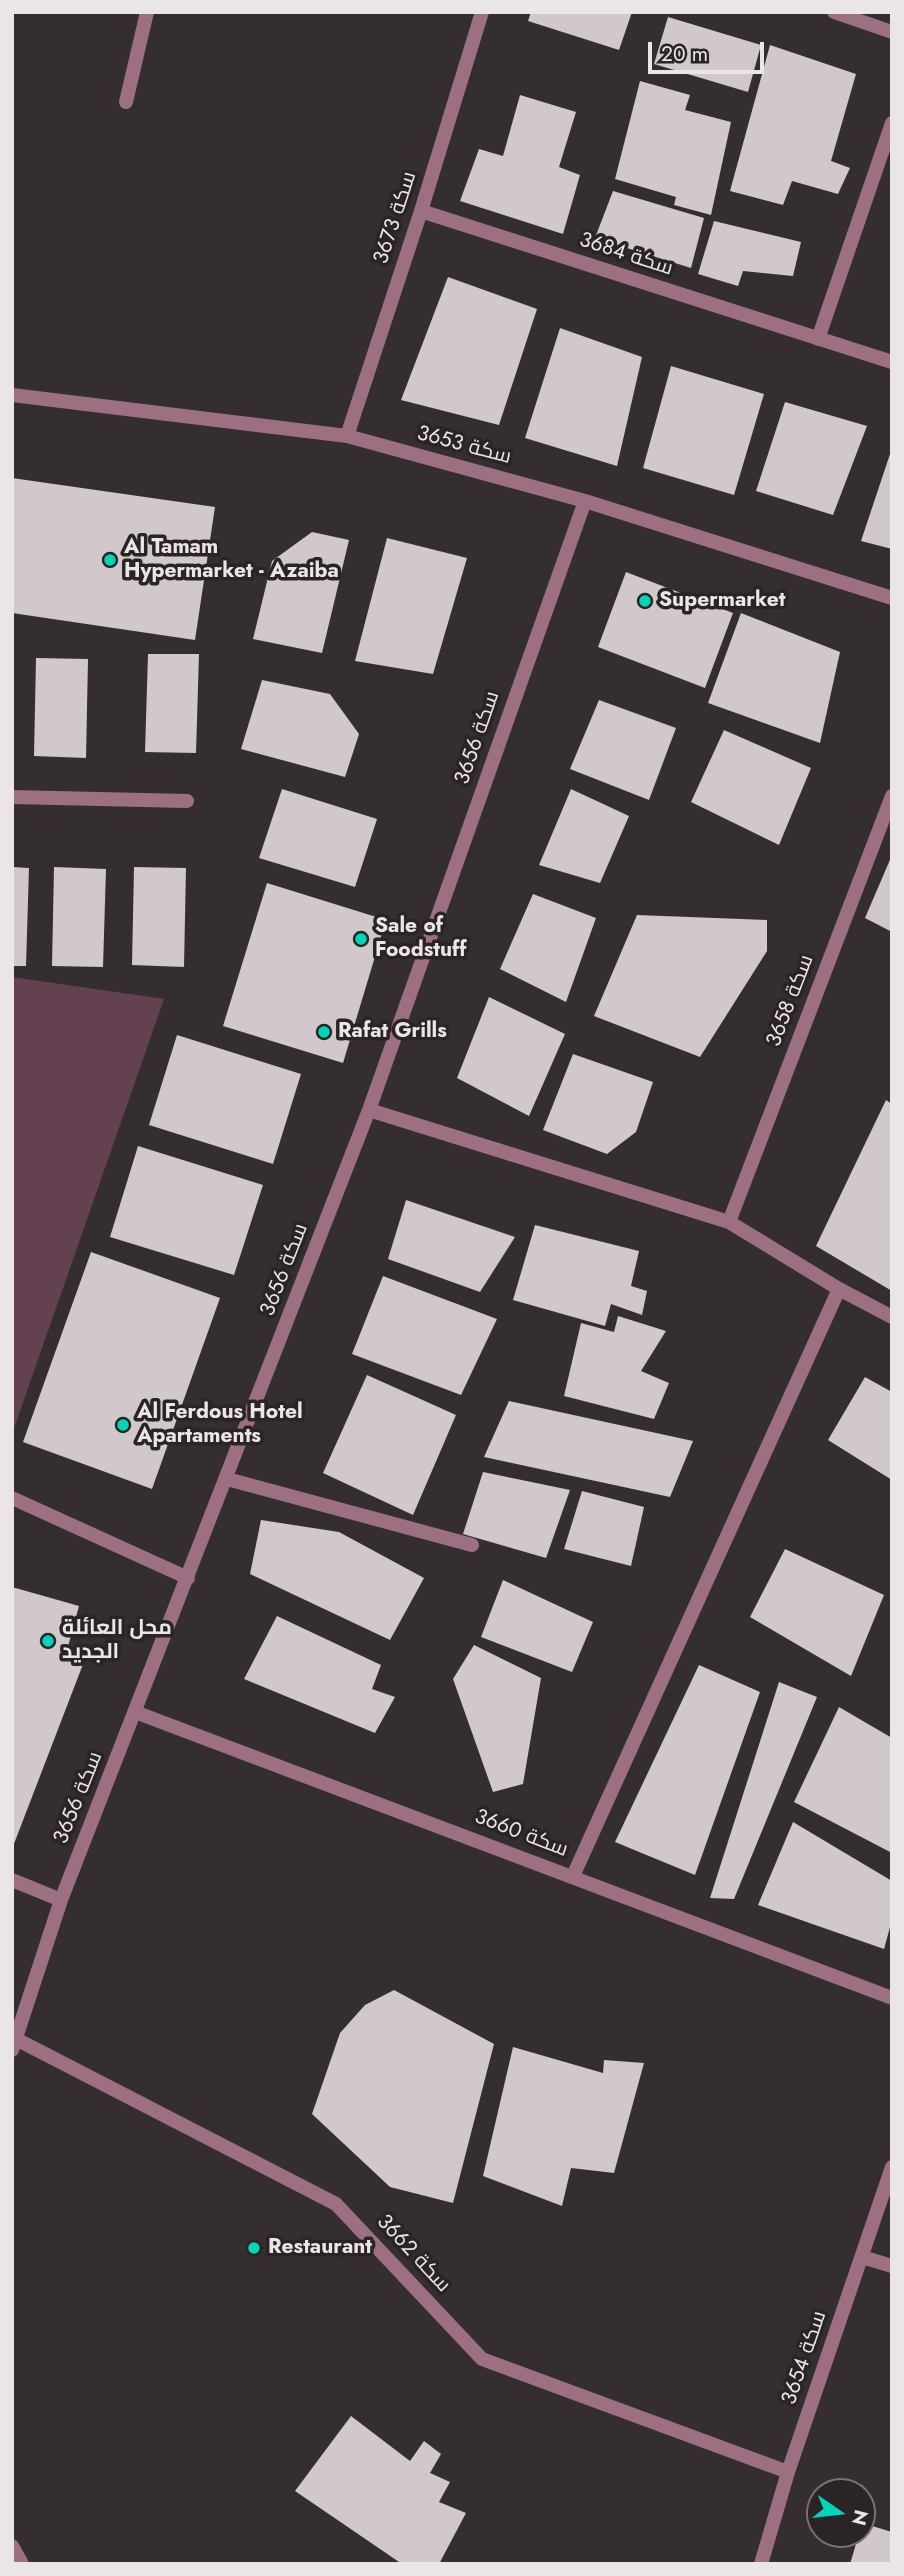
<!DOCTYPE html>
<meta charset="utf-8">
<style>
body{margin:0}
#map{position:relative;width:904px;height:2576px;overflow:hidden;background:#352e31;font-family:Jost,sans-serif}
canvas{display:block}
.frame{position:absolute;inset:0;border:14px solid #eae5e7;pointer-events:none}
.north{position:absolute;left:806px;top:2478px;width:70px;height:70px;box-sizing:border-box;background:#2b2427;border:2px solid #777174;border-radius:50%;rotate:104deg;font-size:19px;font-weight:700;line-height:28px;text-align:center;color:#eae5e7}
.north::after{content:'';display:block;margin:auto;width:24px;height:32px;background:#00d5b7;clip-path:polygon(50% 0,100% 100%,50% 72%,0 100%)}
.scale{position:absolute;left:648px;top:42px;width:116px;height:32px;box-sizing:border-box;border:4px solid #eae5e7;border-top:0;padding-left:9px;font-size:21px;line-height:24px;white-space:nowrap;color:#eae5e7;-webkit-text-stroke:5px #2b2427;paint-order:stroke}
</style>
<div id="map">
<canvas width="904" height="2576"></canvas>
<div class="frame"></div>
<div class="north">N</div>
<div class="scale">20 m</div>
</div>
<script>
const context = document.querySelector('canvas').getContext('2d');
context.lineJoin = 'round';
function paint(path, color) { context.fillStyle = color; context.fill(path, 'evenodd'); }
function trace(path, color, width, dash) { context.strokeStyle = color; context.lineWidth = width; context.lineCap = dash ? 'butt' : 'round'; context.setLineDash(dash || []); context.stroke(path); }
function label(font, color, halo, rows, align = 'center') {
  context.font = font + ' Jost,Cairo,sans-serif'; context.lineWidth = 7; context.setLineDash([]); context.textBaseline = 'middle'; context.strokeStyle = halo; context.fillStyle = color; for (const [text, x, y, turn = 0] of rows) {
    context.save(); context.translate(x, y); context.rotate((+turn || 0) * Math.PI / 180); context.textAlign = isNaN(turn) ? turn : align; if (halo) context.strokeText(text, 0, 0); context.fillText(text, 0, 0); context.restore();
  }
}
const green = new Path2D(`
 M12,977L164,999L12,1434Z`);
const building = new Path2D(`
 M531,12H632L619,50L528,21Z
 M668,17L761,45L748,92L654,64Z
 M770,45L856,74L831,161L850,168L838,194L792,181L783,205L730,191Z
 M640,81L690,95L685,110L731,122L711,215L674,205L676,197L615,179Z
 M520,95L576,112L559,167L580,175L563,234L460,201L479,149L503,156Z
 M613,191L704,218L691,268L595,238Z
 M714,221L801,242L793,276L743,271L738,286L698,274Z
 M448,277L537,309L499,425L401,400Z
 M560,328L642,357L617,466L525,438Z
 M671,366L764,394L734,495L643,468Z
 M785,402L867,426L833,515L756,491Z
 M891,451H892V549L861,541Z
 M12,478L215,507L195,640L12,613Z
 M312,532L349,540L322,653L253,639L272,561Z
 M387,538L467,558L433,674L355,661Z
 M626,572L733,613L705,688L598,647Z
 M741,613L840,652L820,743L708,703Z
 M148,654H199L196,753L145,752Z
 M36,658L88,659L86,758L34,756Z
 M262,680L330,694L359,734L345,777L241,749Z
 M599,700L676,728L649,800L570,769Z
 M724,730L811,768L779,845L691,802Z
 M282,789L377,819L355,887L259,858Z
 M571,789L629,816L600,883L539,865Z
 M892,855V932L865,918Z
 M12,867L29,868L26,966H12Z
 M54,867L106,869L103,967L52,966Z
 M134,867L186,868L184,967L132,965Z
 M267,883L386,920L343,1063L223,1026Z
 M533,894L596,918L566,1002L500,969Z
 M637,915L767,920V951L700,1057L594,1016Z
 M489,997L565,1034L529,1116L457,1078Z
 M177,1035L301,1074L273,1164L149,1125Z
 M573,1054L653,1082L636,1132L607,1154L543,1130Z
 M886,1100L892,1104V1291L816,1246Z
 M138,1146L263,1185L234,1275L110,1237Z
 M406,1200L515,1237L480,1292L388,1259Z
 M535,1225L639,1251L631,1286L647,1291L642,1315L611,1304L605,1326L513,1300Z
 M91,1252L220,1298L152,1489L23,1442Z
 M383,1276L497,1319L461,1395L352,1354Z
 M618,1316L666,1331L641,1371L669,1383L654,1419L564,1396L581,1323L614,1332Z
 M367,1375L456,1415L413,1515L323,1473Z
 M865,1377L892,1392V1480L828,1440Z
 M509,1401L693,1441L670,1497L484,1457Z
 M483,1472L570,1490L546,1558L463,1534Z
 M582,1491L644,1507L631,1566L564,1549Z
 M261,1520L339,1532L424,1578L390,1640L250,1574Z
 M785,1549L884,1595L851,1676L750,1617Z
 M503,1580L593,1622L572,1672L481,1637Z
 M12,1587L79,1606L66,1654L85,1659L12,1849Z
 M277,1616L381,1665L372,1689L395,1697L375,1733L244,1679Z
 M474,1645L541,1678L523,1784L493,1792L453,1679Z
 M699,1665L760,1692L695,1875L615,1842Z
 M779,1682L817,1697L734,1899L710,1898Z
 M839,1707L892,1738V1853L794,1802Z
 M793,1822L892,1881V1920L884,1949L758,1905Z
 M394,1990L494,2044L453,2203L390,2187L312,2114L340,2033L365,2005Z
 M513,2047L603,2073L604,2060L644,2063L614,2173L571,2168L562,2206L483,2176Z
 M351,2416L410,2461L424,2441L441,2454L430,2473L450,2482L439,2502L466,2513L439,2564H402L295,2491Z
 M862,2523L892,2532V2564H850L859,2534H862Z`);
const service = new Path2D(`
 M12,797L187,801
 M227,1479L472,1545
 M12,1880L61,1900`);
const minor = new Path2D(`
 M834,12L892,32
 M126,102L147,12
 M421,211L892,362
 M818,339L892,123
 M12,395L347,436L585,501L892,598
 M347,436L421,211L482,12
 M369,1110L729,1222L839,1289L892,1317
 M729,1222L892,796
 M12,1498L188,1578
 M135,1712L892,1998
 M573,1876L839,1289
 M16,2039L336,2204L482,2359L788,2472
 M12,2050L61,1900L369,1110L585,501
 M862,2257L892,2266
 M12,2546L22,2564
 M761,2564L788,2472L892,2167`);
const markers = [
 [110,560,7,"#00d5b7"],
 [645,601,7,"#00d5b7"],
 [361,939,7,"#00d5b7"],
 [324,1032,7,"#00d5b7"],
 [123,1425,7,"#00d5b7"],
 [48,1641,7,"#00d5b7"],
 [254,2248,7,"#00d5b7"]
];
const streetNames = [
 ["سكة 3673",396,218,-72],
 ["سكة 3684",626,255,18],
 ["سكة 3653",464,446,15],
 ["سكة 3656",478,738,-71],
 ["سكة 3658",791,1001,-69],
 ["سكة 3656",285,1270,-69],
 ["سكة 3656",79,1798,-68],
 ["سكة 3660",521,1834,21],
 ["سكة 3662",413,2254,47],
 ["سكة 3654",805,2358,-71]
];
const poiNames = [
 ["Al Tamam",124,548],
 ["Hypermarket - Azaiba",124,572],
 ["Supermarket",659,601],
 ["Sale of",375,927],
 ["Foodstuff",375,951],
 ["Rafat Grills",338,1032],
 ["Al Ferdous Hotel",137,1413],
 ["Apartaments",137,1437],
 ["محل العائلة",62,1629],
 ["الجديد",62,1653],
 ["Restaurant",268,2248]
];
paint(green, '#644151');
paint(building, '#d0c8cb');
trace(service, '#9c6f82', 14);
trace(minor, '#9c6f82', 14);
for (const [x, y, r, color] of markers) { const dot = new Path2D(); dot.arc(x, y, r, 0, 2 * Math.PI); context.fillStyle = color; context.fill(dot); trace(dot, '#2b2427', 2.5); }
label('21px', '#eae5e7', '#2b2427', streetNames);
label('bold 21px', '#eae5e7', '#2b2427', poiNames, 'left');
</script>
